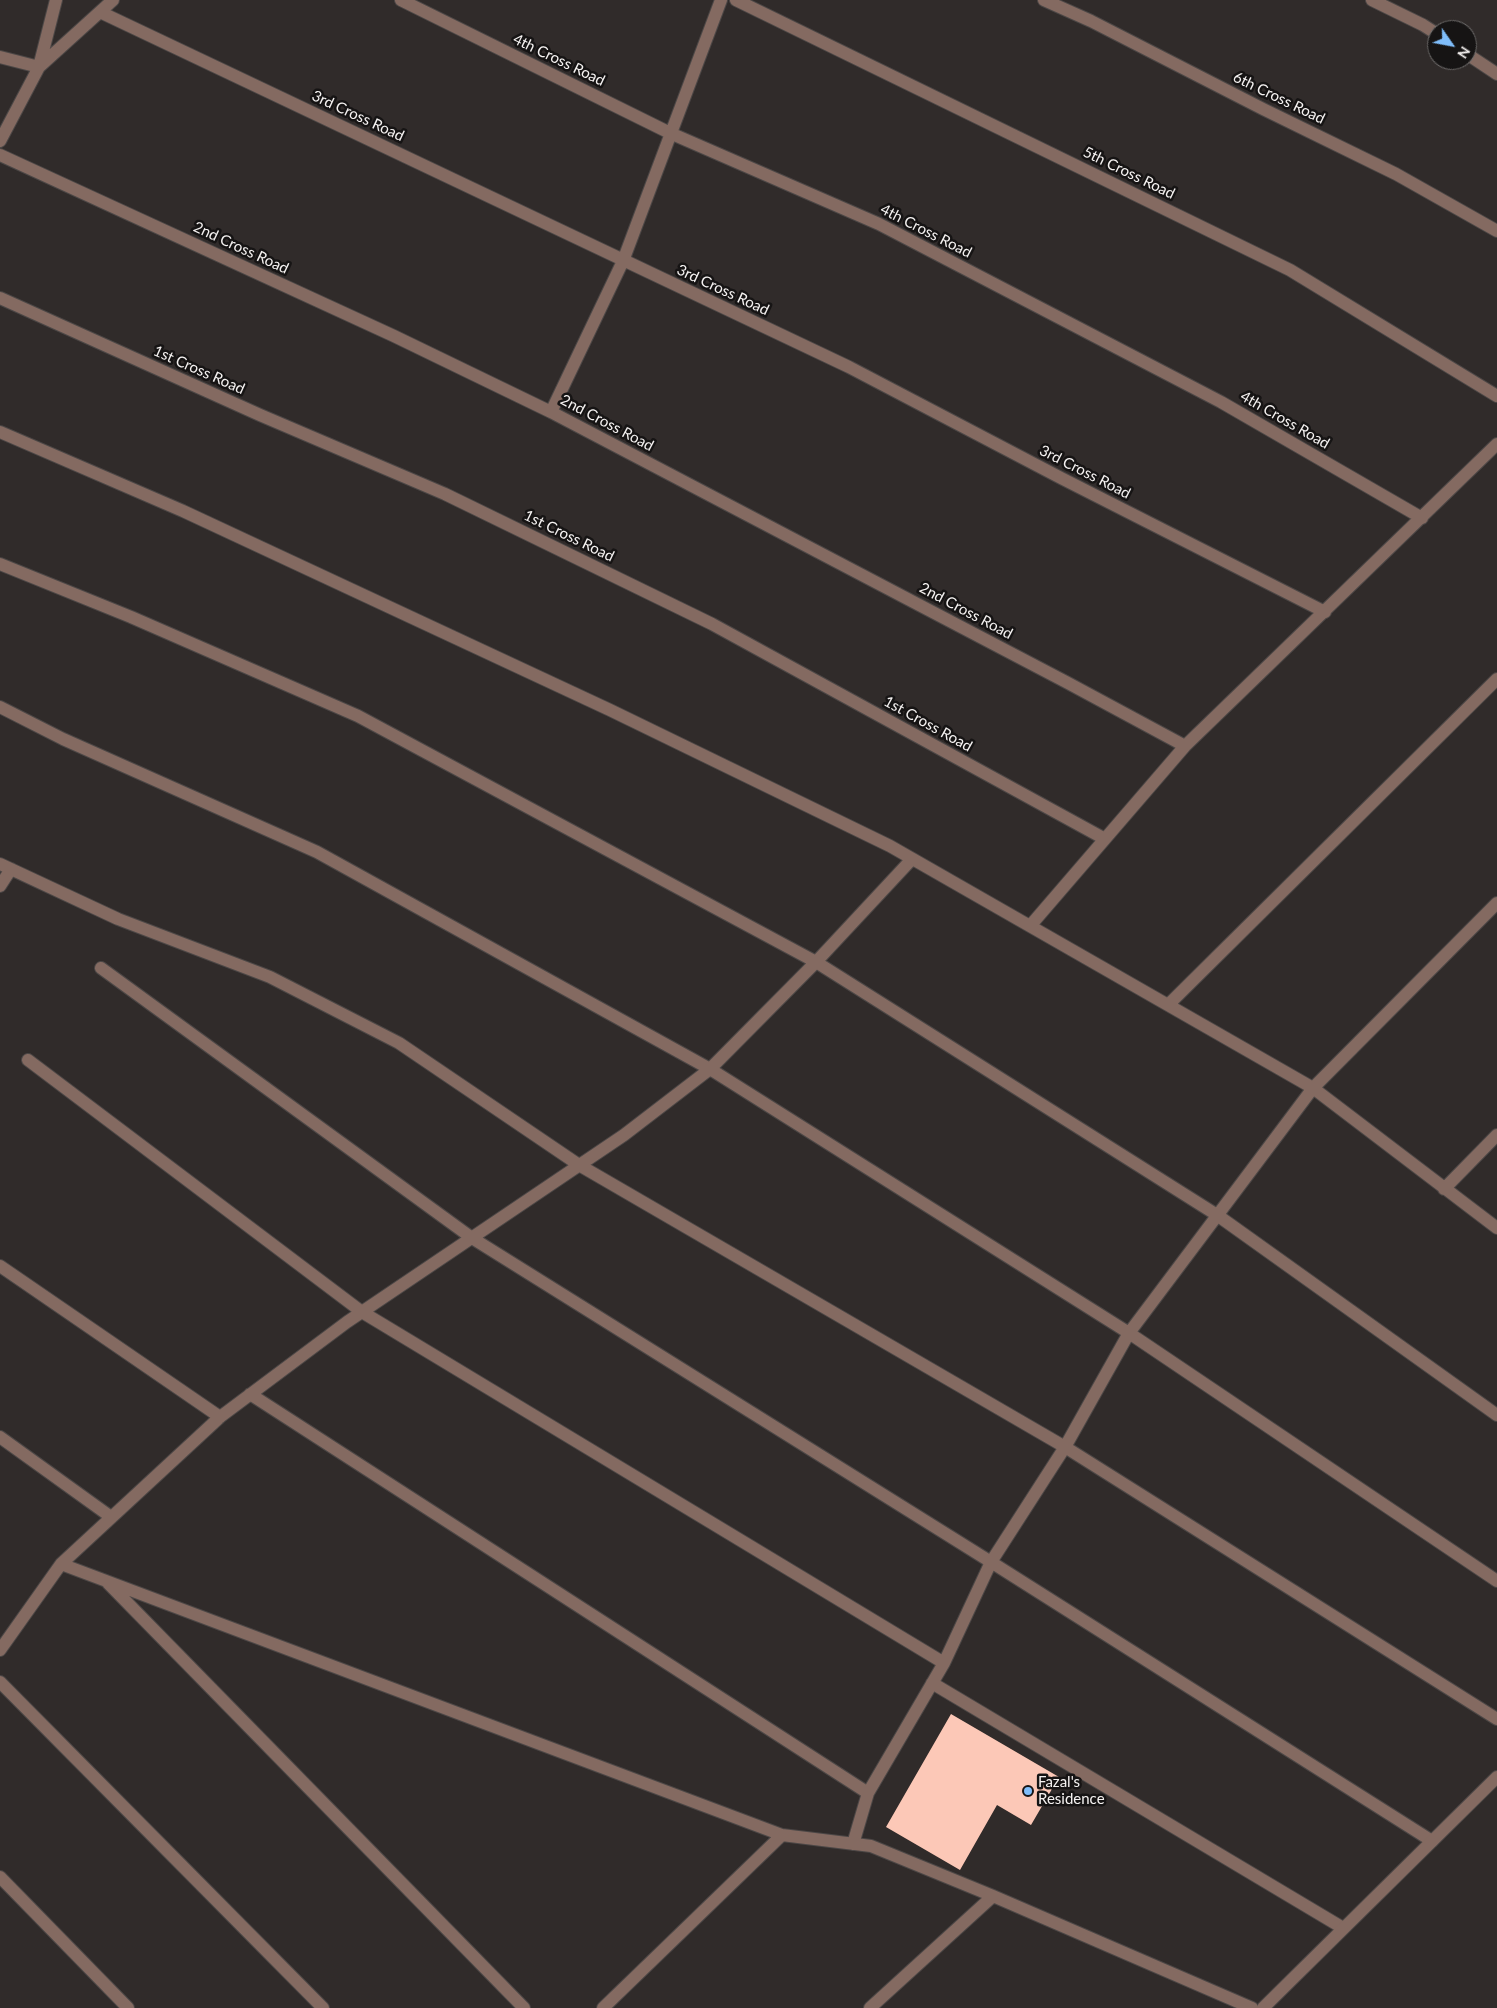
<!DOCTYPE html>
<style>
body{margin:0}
#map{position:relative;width:1497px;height:2008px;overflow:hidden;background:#302b2a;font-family:Lato,sans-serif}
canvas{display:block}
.north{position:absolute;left:1427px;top:20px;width:50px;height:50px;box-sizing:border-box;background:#161414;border:1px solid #6f6d6c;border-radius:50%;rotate:123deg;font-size:14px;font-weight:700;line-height:20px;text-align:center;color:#f5f2f1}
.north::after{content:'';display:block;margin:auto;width:18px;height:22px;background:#7fbdfa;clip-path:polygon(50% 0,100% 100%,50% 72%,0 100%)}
</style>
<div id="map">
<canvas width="1497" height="2008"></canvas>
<div class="north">N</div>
</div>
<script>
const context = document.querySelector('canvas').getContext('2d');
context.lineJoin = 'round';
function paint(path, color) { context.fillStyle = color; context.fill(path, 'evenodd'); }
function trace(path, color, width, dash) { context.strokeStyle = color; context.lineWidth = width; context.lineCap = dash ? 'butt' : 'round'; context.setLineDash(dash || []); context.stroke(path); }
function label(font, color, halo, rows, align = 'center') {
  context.font = font + ' Lato,sans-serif'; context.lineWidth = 5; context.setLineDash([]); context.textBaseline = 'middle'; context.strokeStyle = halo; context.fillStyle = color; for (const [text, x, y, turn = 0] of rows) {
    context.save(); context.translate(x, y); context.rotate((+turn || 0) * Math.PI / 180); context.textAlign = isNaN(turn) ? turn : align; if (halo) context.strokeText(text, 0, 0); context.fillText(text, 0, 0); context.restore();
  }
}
const building = new Path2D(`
 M951,1714L1059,1777L1031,1825L997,1805L960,1870L886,1827Z`);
const minor = new Path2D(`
 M401,0L670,133L879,224L1221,402L1422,518
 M736,0L1290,270L1497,396
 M1044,0L1091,21L1263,109L1396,174L1497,231
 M1372,0L1423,25L1437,34
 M100,12L849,367L1061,478L1325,612
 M1467,54L1497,74
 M0,57L39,67
 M39,67L113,0
 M0,141L39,67L56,0
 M0,155L394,336L551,412L1068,683L1185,746
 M0,298L260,415L445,494L712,624L1105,839
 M551,412L623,261L721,0
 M0,432L183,511L610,710L890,846L1313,1088L1497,1228
 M0,564L131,617L358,716L816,962L1217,1215L1497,1415
 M0,707L63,739L317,852L710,1069L1129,1333L1497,1581
 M0,864L118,919L270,977L399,1043L579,1165L1065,1447L1497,1719
 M0,886L11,869
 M1030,926L1185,746L1497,444
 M101,968L472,1238L991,1562L1432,1841
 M1169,1004L1497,679
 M28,1060L362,1312L944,1663
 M1444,1189L1497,1135
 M0,1266L220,1417
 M250,1394L868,1793
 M0,1437L111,1517
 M61,1564L782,1835L871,1846L993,1896L1252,2008
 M108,1583L524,2008
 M0,1650L61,1564L220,1417L347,1322L624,1135L710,1069L816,962L912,859
 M0,1682L323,2008
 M932,1683L1343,1928
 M853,1844L868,1793L944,1663L991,1562L1065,1447L1129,1333L1313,1088L1497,903
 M0,1877L128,2008
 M603,2008L782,1835
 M870,2008L993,1896`);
const tertiary = new Path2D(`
 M1263,2008L1497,1777`);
const markers = [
 [1028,1791,5,"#7fbdfa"]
];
const streetNames = [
 ["4th Cross Road",559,60,26],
 ["6th Cross Road",1279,98,26],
 ["3rd Cross Road",358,116,25],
 ["5th Cross Road",1129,173,26],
 ["4th Cross Road",926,231,27],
 ["2nd Cross Road",241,248,25],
 ["3rd Cross Road",723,290,25],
 ["1st Cross Road",199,370,24],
 ["4th Cross Road",1285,420,30],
 ["2nd Cross Road",607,423,28],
 ["3rd Cross Road",1085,472,27],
 ["1st Cross Road",569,536,26],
 ["2nd Cross Road",966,611,28],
 ["1st Cross Road",928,724,29]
];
const poiNames = [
 ["Fazal's",1038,1782],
 ["Residence",1038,1799]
];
paint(building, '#fcc8b7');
trace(minor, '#4c4746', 14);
trace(tertiary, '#4c4746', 14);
trace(minor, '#846a61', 12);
trace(tertiary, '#846a61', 12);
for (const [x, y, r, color] of markers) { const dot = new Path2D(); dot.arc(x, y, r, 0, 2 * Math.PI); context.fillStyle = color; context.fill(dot); trace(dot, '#161414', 2); }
label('15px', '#f5f2f1', '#161414', streetNames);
label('15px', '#f5f2f1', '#161414', poiNames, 'left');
</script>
